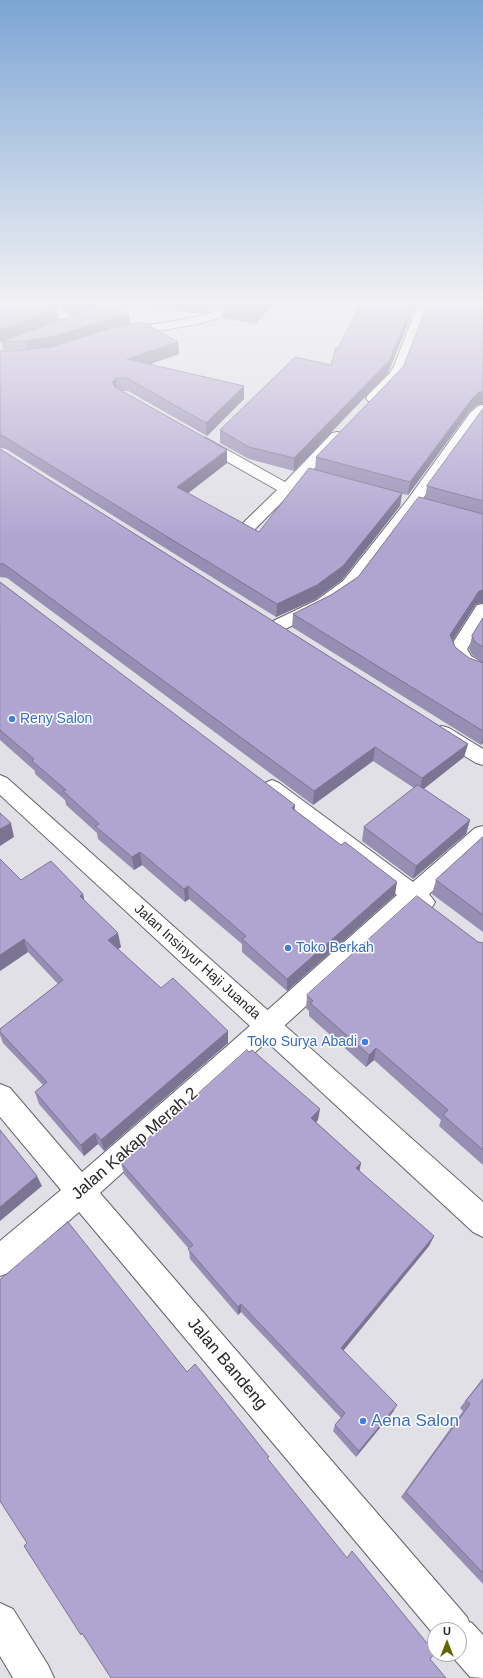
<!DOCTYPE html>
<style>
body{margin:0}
#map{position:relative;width:483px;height:1678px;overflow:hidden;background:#e1e0e7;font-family:Helvetica,sans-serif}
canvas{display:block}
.north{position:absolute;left:427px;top:1622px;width:40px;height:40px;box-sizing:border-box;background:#fff;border:1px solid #a9a9a9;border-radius:50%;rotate:0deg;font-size:11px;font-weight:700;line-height:16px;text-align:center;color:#272729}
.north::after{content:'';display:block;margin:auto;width:14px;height:18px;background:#636500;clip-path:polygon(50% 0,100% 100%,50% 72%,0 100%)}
</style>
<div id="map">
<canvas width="483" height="1678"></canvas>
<div class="north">U</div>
</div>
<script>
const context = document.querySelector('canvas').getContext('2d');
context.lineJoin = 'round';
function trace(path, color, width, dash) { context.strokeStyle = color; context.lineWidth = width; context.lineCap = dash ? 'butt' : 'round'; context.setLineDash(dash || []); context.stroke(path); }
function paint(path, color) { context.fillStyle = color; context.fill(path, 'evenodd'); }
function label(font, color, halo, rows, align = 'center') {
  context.font = font + ' Helvetica,sans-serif'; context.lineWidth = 3; context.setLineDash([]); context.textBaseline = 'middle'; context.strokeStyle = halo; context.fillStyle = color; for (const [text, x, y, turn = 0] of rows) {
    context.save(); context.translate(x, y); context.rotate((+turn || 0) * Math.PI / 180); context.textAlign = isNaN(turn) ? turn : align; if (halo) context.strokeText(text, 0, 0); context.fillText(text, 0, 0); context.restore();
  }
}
const minor = new Path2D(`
 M34,304H48L77,318L79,321L77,324H69L36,306Z
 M109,304H125L123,306L89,319H81L79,316L81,313Z
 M230,304H244C230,324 149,331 124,336L120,335L118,332L120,329L124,328C159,323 199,321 230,304Z
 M418,304H430L406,366L400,378L378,401H368L366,398L368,395L390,373L394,366Z
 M483,405V416L418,505L355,589L339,602L310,617L281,631L275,633L269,631L266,627L269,623L317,600L343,581L408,499L470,413L478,406Z
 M337,432L342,433L344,436L342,439L292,492L251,533L245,535L239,533L237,530L239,527L277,490L196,444L194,441L196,438L201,437L206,438L285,482L332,433Z
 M483,604V623L467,649L471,656L483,663V677C469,673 452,665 449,649L477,605Z
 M442,726L449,728L483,749V765L476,763L435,738L432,733L435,728Z
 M272,780L279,783L413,882L475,828L483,826V847L429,894L435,902L431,909L423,911L414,908L100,1193L467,1617L469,1622L472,1623L483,1635V1678L470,1677L450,1654H459V1630H435V1636L79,1212L11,1272L0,1276V1241L61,1190L0,1117V1084L10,1088L82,1172L226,1047L397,895L265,793L261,788L265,783Z
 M0,1603L13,1609L48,1665L54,1678H13L0,1656Z`);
const tertiary = new Path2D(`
 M0,775L7,778L483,1202V1237L473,1232L0,795Z`);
const wall = new Path2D(`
 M51,304H98V306L130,324L179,354L149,364L244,386V399L207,436L128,391H122L227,450V463L188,493L259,532L315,470L316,457L477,405L469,412L408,495L402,494L400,506L342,580L316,599L276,617L6,449L0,448V351H3L1,342L74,315Z
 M136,304H225L197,314Z
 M274,304L255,324L222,318L221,306Z
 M361,304H416L388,373L294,471L249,459L220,443V430L331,365L338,348Z
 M483,409V603L476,604L453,640L455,647L469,658L483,663V743L481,745L292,627L293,614L331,595L358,577L425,498L427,486Z
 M0,449L468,744L464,757L423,789L470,820L466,834L413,879L362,841L364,827L414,788L373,761L313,805L7,578L0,577Z
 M0,582L295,810L395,895L287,991L242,952V944L189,899L185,902L142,865L134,870L98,839L97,833L66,805L65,800L35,774V771L0,740Z
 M483,618V662L472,655L469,649L472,636Z
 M483,837V932L432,894L436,880Z
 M21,880L83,894L84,900L121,947L118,949L161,988L228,1031V1043L104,1151L98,1144L84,1156L39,1104L35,1092L43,1085L3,1043L0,1035V1029L58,984L28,952L0,971Z
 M478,942L483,943V1165L439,1126L441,1120L374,1060L366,1067L309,1016V1011L306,1008L307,995Z
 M318,1120L316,1122L361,1163L359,1171L434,1236L429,1246L343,1350L393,1412L356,1457L333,1431L335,1425L341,1418L241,1312L238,1315L190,1259L189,1249L124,1174L121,1163Z
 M483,1378V1584L401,1497L463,1411L460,1408Z`);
const shadedWall = new Path2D(`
 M73,304H98V306L74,315Z
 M196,304H225L197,314Z
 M263,304H274L255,324V312Z
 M413,304H416L388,373L294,471V458Z
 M58,309L59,321L0,342V330Z
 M129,315L130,325L53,348L27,352L25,341L117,317Z
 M178,342L179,354L128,372L127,359Z
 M116,378L117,390L112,382Z
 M244,386V399L207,436L206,423Z
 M479,392H483V404L477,405L469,412L408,495L410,482L471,400Z
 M227,450V463L178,501L177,487Z
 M402,493L400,506L342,580L316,599L276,617L277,604Z
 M483,590V603L476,604L448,648L450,635L479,591Z
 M483,736V743L481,745Z
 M468,744L464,757L420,792L422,778Z
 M375,747L373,761L313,805L314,791Z
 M295,805L294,818L292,808Z
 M470,820L466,834L413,879L416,866Z
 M11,823L14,837L0,846V829Z
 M140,852L142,865L134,870L132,857Z
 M397,882L395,895L287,991V979Z
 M188,886L189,899L185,902L184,889Z
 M83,894L86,908L80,896Z
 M118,933L121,947L111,954L108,940Z
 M24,939L28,952L0,971V955Z
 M228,1031V1043L104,1151L101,1140Z
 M376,1048L374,1060L366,1067L369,1055Z
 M320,1109L318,1120L309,1129L311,1118Z
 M95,1133L98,1144L84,1156L81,1145Z
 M361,1163L359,1173L356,1168Z
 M37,1176L42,1186L0,1221V1207Z
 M434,1236L429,1246L339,1356L341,1348Z
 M241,1304V1312L238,1315V1307Z
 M397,1405L393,1412L356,1457L359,1451Z`);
const building = new Path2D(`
 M0,304H48L58,309L0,330Z
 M105,304H109L129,315L117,317L51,337L25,341L1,342Z
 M228,304H263L255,312L221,306Z
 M361,304H413L389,361L294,458L249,447L220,430L295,357L331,365L336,348H338Z
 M428,304H483V392H479L471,400L410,482L316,457L403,367Z
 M143,322L178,342L127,359L244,386L206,423L127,378H116L112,382L115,387L227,450L177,487L259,532L309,468L402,493L343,566L317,585L277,604L3,436L0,435V351H16L51,347L112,328Z
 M483,409V501L427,486Z
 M0,449L468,744L422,778L375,747L314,791L4,564H0Z
 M419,497L483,514V590L479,591L450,635L455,647L469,658L483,663V731L293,614L331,595L358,577Z
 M0,582L295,805L292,808L341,845L345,842L397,882L287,979L242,939L246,936L188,886L184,889L140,852L132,857L95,826L99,824L63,791L66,790L32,761L34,759L0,730Z
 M483,618V647L475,642L472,636Z
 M418,785L470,820L416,866L364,827Z
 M0,813L11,823L0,829Z
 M483,837V915L436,880Z
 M0,859L21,880L51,861L83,894L80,896L118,933L108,940L161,988L173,978L228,1031L101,1140L95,1133L81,1145L35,1092L47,1082L0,1032V1029L63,980L24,939L0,955Z
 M417,896L478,942L483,943V1150L443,1115L448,1110L376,1048L369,1055L310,1003L313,1001L307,995Z
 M247,1050L249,1052L252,1050L320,1109L311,1118L361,1163L356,1168L434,1236L341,1348L397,1405L359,1451L335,1425L345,1413L241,1304L238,1307L188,1249L193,1245L121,1163Z
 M0,1130L37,1176L0,1207Z
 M68,1222L187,1372L195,1364L269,1457L267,1458L347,1558L352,1551L435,1653L430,1659L446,1678H111L82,1633L81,1635L24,1546L27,1543L0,1501V1280Z
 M483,1380V1573L406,1492L470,1404L466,1401Z`);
const markers = [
 [12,719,4,"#3f7fe0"],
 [288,948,4,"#3f7fe0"],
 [365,1042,4,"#3f7fe0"],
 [363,1421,4,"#3f7fe0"]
];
const shopNames = [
 ["Reny Salon",20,719],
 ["Toko Berkah",296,948],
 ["Toko Surya Abadi",357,1042,"right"]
];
const streetNames = [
 ["Jalan Insinyur Haji Juanda",197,962,42]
];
const nearStreetnames = [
 ["Jalan Kakap Merah 2",135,1144,-41],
 ["Jalan Bandeng",227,1364,50]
];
const nearShopnames = [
 ["Aena Salon",371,1421]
];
trace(minor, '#626167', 2);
trace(tertiary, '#626167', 2);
paint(minor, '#fff');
paint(tertiary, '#fff');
paint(wall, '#978eb4');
paint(shadedWall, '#7b7492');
paint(building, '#b0a5d1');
trace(building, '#7b7492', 1);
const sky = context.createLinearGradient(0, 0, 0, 539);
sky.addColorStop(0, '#7ca5d4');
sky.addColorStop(0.56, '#f2f1f4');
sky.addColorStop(1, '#f2f1f400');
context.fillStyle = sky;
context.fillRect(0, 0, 483, 539);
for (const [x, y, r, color] of markers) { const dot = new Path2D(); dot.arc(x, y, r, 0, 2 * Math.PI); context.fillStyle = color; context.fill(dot); trace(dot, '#fff', 1.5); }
label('14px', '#366cbe', '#fff', shopNames, 'left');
label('14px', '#272729', '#fff', streetNames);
label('17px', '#272729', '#fff', nearStreetnames);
label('17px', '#366cbe', '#fff', nearShopnames, 'left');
</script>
